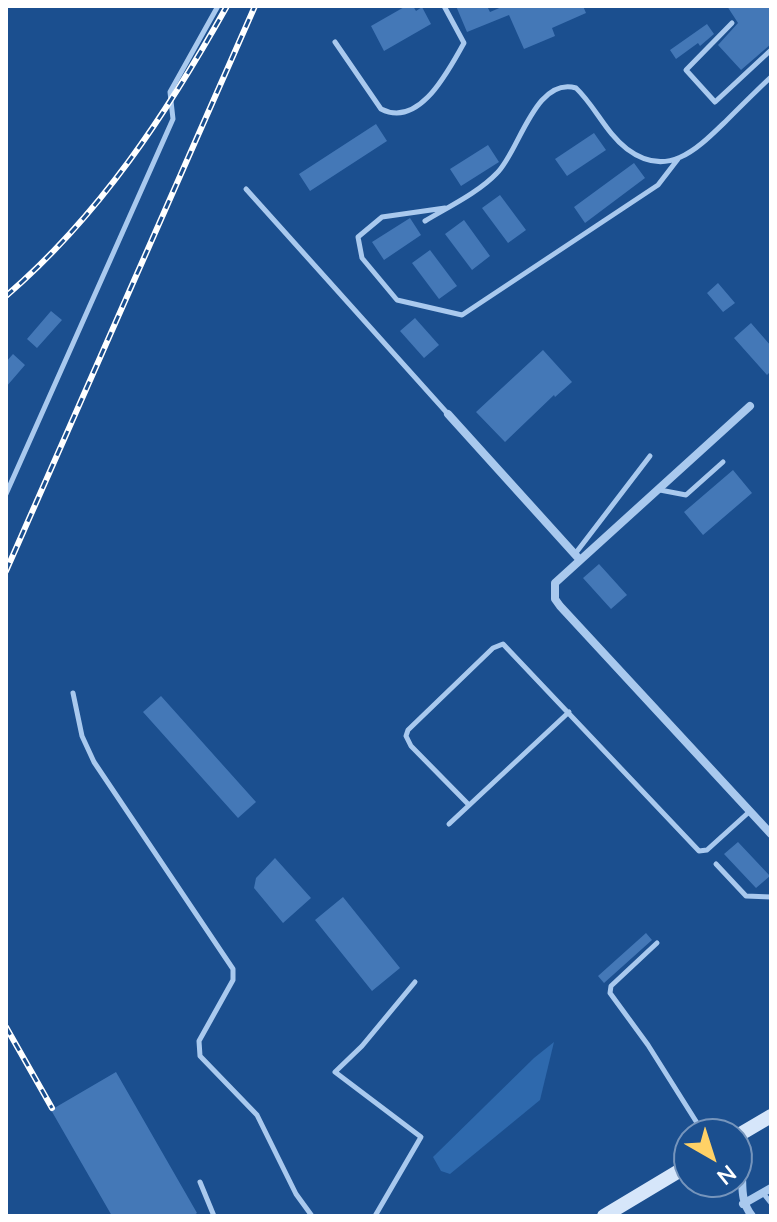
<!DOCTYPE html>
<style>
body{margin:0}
#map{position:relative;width:777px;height:1222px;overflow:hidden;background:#1b4f8f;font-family:Mulish,sans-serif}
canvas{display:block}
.frame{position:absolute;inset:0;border:8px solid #fff;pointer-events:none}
.north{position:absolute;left:673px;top:1118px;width:80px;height:80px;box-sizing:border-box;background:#1b4f8f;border:2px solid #7695bc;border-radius:50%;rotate:141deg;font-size:22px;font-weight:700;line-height:32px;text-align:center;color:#fff}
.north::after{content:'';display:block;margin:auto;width:28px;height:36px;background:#ffd166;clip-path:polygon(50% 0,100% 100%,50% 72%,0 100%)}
</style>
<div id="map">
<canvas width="777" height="1222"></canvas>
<div class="frame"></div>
<div class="north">N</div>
</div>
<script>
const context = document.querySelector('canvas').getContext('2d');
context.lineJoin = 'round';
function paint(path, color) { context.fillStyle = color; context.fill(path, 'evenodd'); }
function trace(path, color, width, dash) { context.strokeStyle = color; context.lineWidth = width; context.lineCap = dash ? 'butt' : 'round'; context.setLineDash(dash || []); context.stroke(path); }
const green = new Path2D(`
 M554,1042L540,1100L450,1174L441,1171L433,1157L534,1058Z`);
const building = new Path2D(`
 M406,6H413L416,11L422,7L431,24L384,51L371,26Z
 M456,6H487L490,12L504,6H583L586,13L552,28L555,36L524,49L509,15L467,32Z
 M727,6H771V44L741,70L718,45L738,23Z
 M707,24L714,34L700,46L698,43L676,59L670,50Z
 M376,124L387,141L310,191L299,174Z
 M594,133L606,150L567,176L555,159Z
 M488,145L499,162L461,186L450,169Z
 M634,163L645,178L585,223L574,207Z
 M500,195L526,230L508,243L482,208Z
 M410,218L421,235L384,260L372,242Z
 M464,220L490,256L472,270L445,234Z
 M430,250L457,286L439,299L412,263Z
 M718,283L735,303L723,312L707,293Z
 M51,311L62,320L37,348L27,339Z
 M415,318L439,345L424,358L400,331Z
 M751,323L771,346V371L767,375L734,338Z
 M543,350L572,382L555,397L554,395L505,442L476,412Z
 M13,354L25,365L6,387V362Z
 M733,470L752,493L703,535L684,512Z
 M599,564L627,595L611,609L583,578Z
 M161,696L256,802L238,818L143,712Z
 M738,842L770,876L756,888L724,854Z
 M275,858L311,898L283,923L254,888L256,878Z
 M343,897L400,968L372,991L315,920Z
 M646,933L652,940L604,983L598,976Z
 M116,1072L197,1213L193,1216H112L51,1110Z`);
const lane = new Path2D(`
 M732,23L686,70L715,102L771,50
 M335,42L381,109C420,129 449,69 464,43L444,6
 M246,189L448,414
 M445,208L382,217L358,237L362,258L397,300L462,315L658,185L678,159
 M425,221C448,207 478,193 497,173C519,152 535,76 576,88C595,106 606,133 627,149C668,180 698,148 727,120C742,105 756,91 771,77
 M660,490L686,495L723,462
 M6,494L173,119L170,92L218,6
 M575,554L650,456
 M73,693L82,736L94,762L233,969V980L199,1041L200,1056L257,1115L296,1194L312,1216
 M469,805L411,746L406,736L408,730L493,648L503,644L699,851L707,850L749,812
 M449,824L569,712
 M716,864L746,896L771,897
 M657,943L611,986L610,993L648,1045L704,1134
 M200,1182L214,1216
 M763,1193L771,1203
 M375,1216L421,1137L335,1072L362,1046L415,982`);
const street = new Path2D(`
 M750,406L555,583V599L560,606L771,834
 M448,414L580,560
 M737,1152C748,1176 735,1194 752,1216
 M743,1204L771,1188`);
const secondary = new Path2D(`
 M737,1136L771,1116
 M604,1216L689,1165`);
const rail = new Path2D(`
 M6,296C100,215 167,113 227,6
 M6,571L255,6
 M6,1027L52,1108`);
paint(green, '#2e69ad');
paint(building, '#4478b7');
trace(lane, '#a9c9ee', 5);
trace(street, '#a9c9ee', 8);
trace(secondary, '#d6e6fa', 14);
trace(rail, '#fff', 6);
trace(rail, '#1b4f8f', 3, [9]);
</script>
